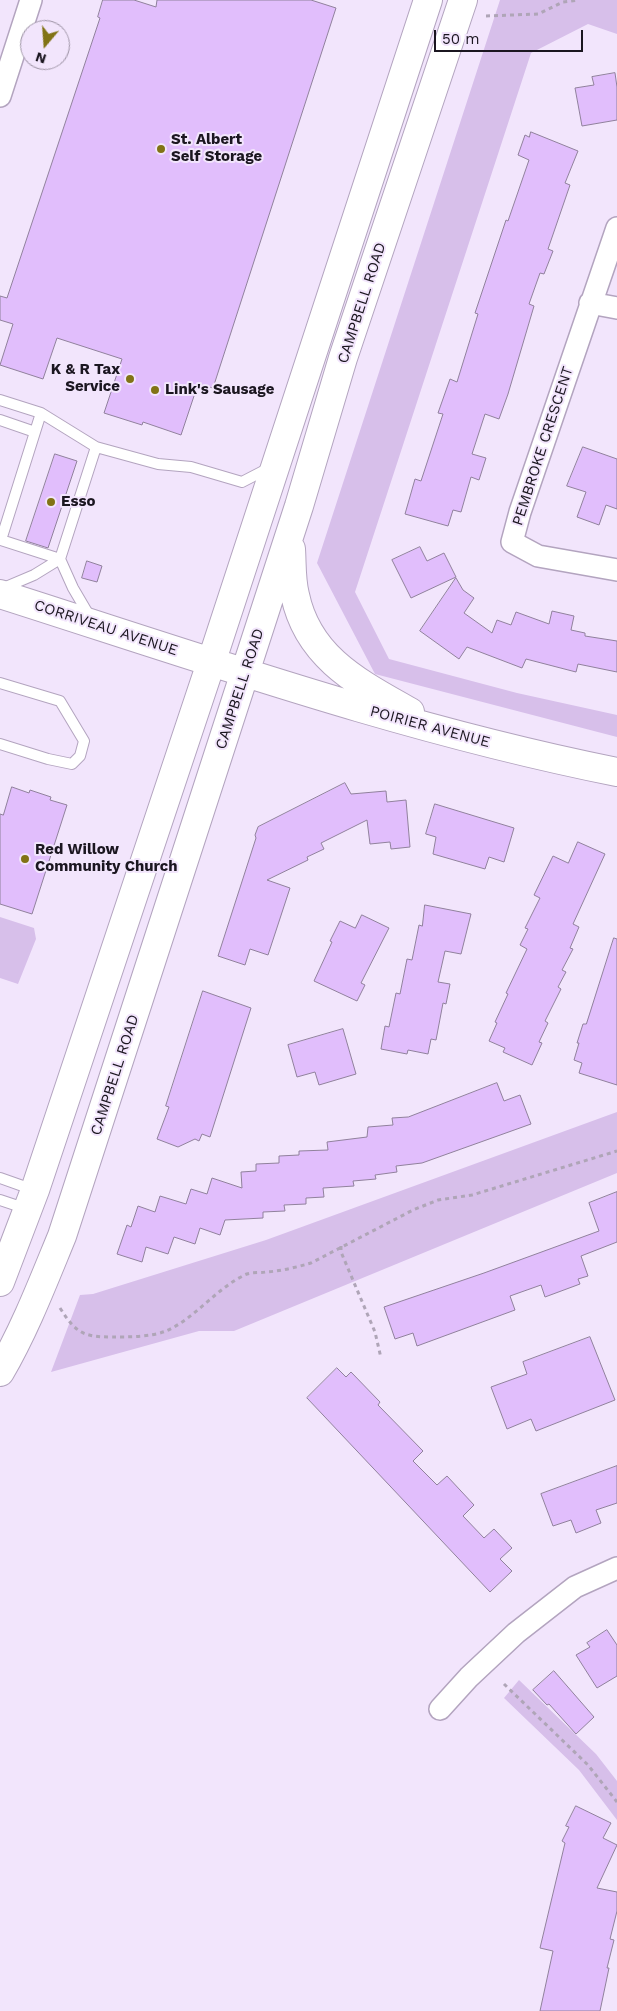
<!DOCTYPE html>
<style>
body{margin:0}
#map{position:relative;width:617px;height:2011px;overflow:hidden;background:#f2e5fc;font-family:"Work Sans",sans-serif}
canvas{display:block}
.north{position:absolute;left:20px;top:20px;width:50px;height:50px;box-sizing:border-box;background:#f2e5fc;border:1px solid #9c92a4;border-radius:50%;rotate:198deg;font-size:14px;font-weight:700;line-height:20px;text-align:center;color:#1b1620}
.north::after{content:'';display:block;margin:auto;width:18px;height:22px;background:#817315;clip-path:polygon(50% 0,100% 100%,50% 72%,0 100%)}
.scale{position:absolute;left:434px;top:30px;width:149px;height:22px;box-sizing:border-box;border:2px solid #1b1620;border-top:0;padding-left:6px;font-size:15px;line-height:18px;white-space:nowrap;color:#1b1620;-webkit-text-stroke:4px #f2e5fc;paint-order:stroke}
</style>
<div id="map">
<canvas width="617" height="2011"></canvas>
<div class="north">N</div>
<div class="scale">50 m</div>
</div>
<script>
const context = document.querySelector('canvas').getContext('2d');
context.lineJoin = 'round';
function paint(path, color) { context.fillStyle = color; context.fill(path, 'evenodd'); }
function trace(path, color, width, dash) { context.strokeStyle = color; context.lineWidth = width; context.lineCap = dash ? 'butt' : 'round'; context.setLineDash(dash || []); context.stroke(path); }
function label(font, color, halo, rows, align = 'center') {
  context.font = font + ' "Work Sans",sans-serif'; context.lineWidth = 4; context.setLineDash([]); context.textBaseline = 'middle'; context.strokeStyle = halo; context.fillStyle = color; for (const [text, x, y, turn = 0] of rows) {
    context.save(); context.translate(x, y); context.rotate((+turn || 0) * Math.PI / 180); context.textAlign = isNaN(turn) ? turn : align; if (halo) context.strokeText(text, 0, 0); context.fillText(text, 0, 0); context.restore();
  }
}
const green = new Path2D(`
 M500,0H617V34L588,24L531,53L355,592L389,659L517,693L617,715V737L375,674L317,563Z
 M0,917L34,928L36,939L18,984L0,978Z
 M617,1112V1173L234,1331H199L51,1372L80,1295L93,1294L266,1240Z
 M519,1680L596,1754L617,1781V1820L579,1770L504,1698Z`);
const building = new Path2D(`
 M103,0H134L156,7L157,0H311L336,8L213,388L198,384L181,435L143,422L142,425L104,413L122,359L57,338L43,379L0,365L13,324L0,320V296L7,298L100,18L98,17Z
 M615,73L617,87V120L582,126L575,88L594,85L592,77Z
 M531,132L578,151L565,183L570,185L548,249L553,251L544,274L540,273L529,304L534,306L508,394L499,419L485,414L472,454L486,458L479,480L471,477L461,512L453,510L448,526L405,514L415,479L421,481L443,414L438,413L450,379L457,382L478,314L475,313L506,220L508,221L529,160L518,155L525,135L529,137Z
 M583,447L617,459V509L606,505L599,525L577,517L586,492L567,486Z
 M55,454L77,461L48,548L26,541Z
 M420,547L427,561L444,553L456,577L411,598L392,560Z
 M87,561L102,566L97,582L82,578Z
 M456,578L463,590L474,598L464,613L492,633L497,620L511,625L516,612L549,624L552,611L574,616L571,630L585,633V636L617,641V672L578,664L576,672L526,659L522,668L467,647L459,659L420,631Z
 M345,783L351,794L386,791L387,802L406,800L410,847L391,849L390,842L370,844L367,820L321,843L324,849L307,857L308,860L267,880L290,888L268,955L250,949L245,965L218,956L256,838L255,835L258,827Z
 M12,787L29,793L30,790L51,797L50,800L67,805L32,914L0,904V814L3,815Z
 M435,804L514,828L504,862L489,857L485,869L433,854L436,837L426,834Z
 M578,842L605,854L573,924L579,927L570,948L573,949L562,970L566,972L558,987L561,989L545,1021L548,1023L539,1042L542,1043L532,1065L503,1052L505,1048L489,1041L497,1023L495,1022L508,994L506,993L527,949L520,945L528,929L525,928L540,898L534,895L553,856L568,863Z
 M425,905L471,914L461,954L445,951L438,982L450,984L446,1004L443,1003L436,1040L431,1039L428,1054L408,1050L407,1054L381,1049L385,1026L389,1027L396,993L400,994L407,959L412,960L419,925L422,926Z
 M362,915L389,928L361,983L365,985L357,1001L314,981L332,942L330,941L340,921L355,928Z
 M614,938L617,939V1085L579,1073L582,1063L574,1060L579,1043H577L583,1024H586Z
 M203,991L251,1008L210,1137L202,1134L199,1141L195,1139L178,1147L157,1139L169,1107L166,1106Z
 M343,1029L356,1074L319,1085L315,1072L297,1077L288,1045Z
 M497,1083L504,1101L520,1095L531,1124L422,1163L396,1166L397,1172L375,1175L376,1179L353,1181L354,1186L323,1188L324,1197L306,1198V1204L284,1205L285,1211L263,1212V1218L225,1220L220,1235L200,1228L195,1244L174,1237L168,1254L146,1247L142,1262L117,1254L127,1225L131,1227L138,1206L155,1212L160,1196L186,1204L191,1189L207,1194L212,1178L242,1188L241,1172L256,1171V1164L279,1163V1156L299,1155V1151L328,1150L327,1142L367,1137L368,1127L393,1125L392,1118L408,1117Z
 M617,1192V1242L581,1256L588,1276L578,1279L580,1284L545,1297L541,1285L510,1296L515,1310L417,1346L413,1333L395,1339L384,1307L484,1273L599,1231L589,1203Z
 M590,1337L615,1400L536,1431L531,1419L507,1429L491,1387L527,1374L523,1362Z
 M337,1368L346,1377L351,1372L380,1402L378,1405L423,1451L413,1461L437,1485L447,1476L474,1505L463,1516L484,1538L494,1529L512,1548L500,1559L512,1571L490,1592L307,1398Z
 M617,1466V1503L596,1510L601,1523L576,1533L571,1520L553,1526L541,1494Z
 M607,1630L617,1645V1676L597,1688L576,1655L590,1647L587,1643Z
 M554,1671L594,1717L576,1734L549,1704L547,1705L533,1690Z
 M576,1806L611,1823L603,1838L617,1845L597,1888L617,1892V1911L610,1939L614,1940L607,1968H609L600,2011H540L553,1951L540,1948L565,1843L562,1841L569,1827L566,1826Z`);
const path = new Path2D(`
 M486,16L538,14L563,2L579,0
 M341,1246V1252L375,1332L381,1358
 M60,1308C76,1333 83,1337 112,1337C128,1337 151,1337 166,1331C196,1318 217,1287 247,1274C253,1272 260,1273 266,1272C282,1271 297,1267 311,1263L413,1210L438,1200L472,1195L617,1151
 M504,1684L588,1765L617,1802`);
const lane = new Path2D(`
 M0,400L41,413L96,447L158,464L191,467L242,482L271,467
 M41,413L1,540L60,559L73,588L90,617
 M0,420L35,432
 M1,589L34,575L60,559L96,447
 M0,683L60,701L84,741L80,756L72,764L48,759L0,744
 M0,1178L34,1190
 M0,1200L27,1209`);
const street = new Path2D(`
 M0,96L31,0
 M617,228L520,512L512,542L538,556L617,570
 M590,303L617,308
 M440,1709L469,1677L516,1633L575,1587L617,1568`);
const secondary = new Path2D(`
 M291,549C292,564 291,580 295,595C308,658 359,683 410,712
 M0,594C204,659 406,730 617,772
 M0,1282L35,1190L211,663L428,0
 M0,1372C25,1329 43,1282 62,1236L299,506L343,358L463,0`);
const markers = [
 [161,149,5,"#817315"],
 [130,379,5,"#817315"],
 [155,390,5,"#817315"],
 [51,502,5,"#817315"],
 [25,859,5,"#817315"]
];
const poiNames = [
 ["St. Albert",171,140],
 ["Self Storage",171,157],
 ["K & R Tax",120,370,"right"],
 ["Service",120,387,"right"],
 ["Link's Sausage",165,390],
 ["Esso",61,502],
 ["Red Willow",35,850],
 ["Community Church",35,867]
];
const streetNames = [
 ["CAMPBELL ROAD",362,303,-72],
 ["PEMBROKE CRESCENT",543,446,-72],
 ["CORRIVEAU AVENUE",106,628,18],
 ["CAMPBELL ROAD",240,689,-72],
 ["POIRIER AVENUE",430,727,15],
 ["CAMPBELL ROAD",115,1075,-72]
];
paint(green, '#d7bfea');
paint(building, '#e1befc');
trace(building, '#90819c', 1);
trace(lane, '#b3a4bf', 12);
trace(street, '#b3a4bf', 24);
trace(secondary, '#b3a4bf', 30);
trace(path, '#afa5b7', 3, [4, 4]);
trace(lane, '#fff', 10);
trace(street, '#fff', 21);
trace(secondary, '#fff', 28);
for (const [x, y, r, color] of markers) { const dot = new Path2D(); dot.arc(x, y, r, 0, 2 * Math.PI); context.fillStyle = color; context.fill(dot); trace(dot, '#f2e5fc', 2); }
label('bold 15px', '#1b1620', '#f2e5fc', poiNames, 'left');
label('15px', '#1b1620', '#f2e5fc', streetNames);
</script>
